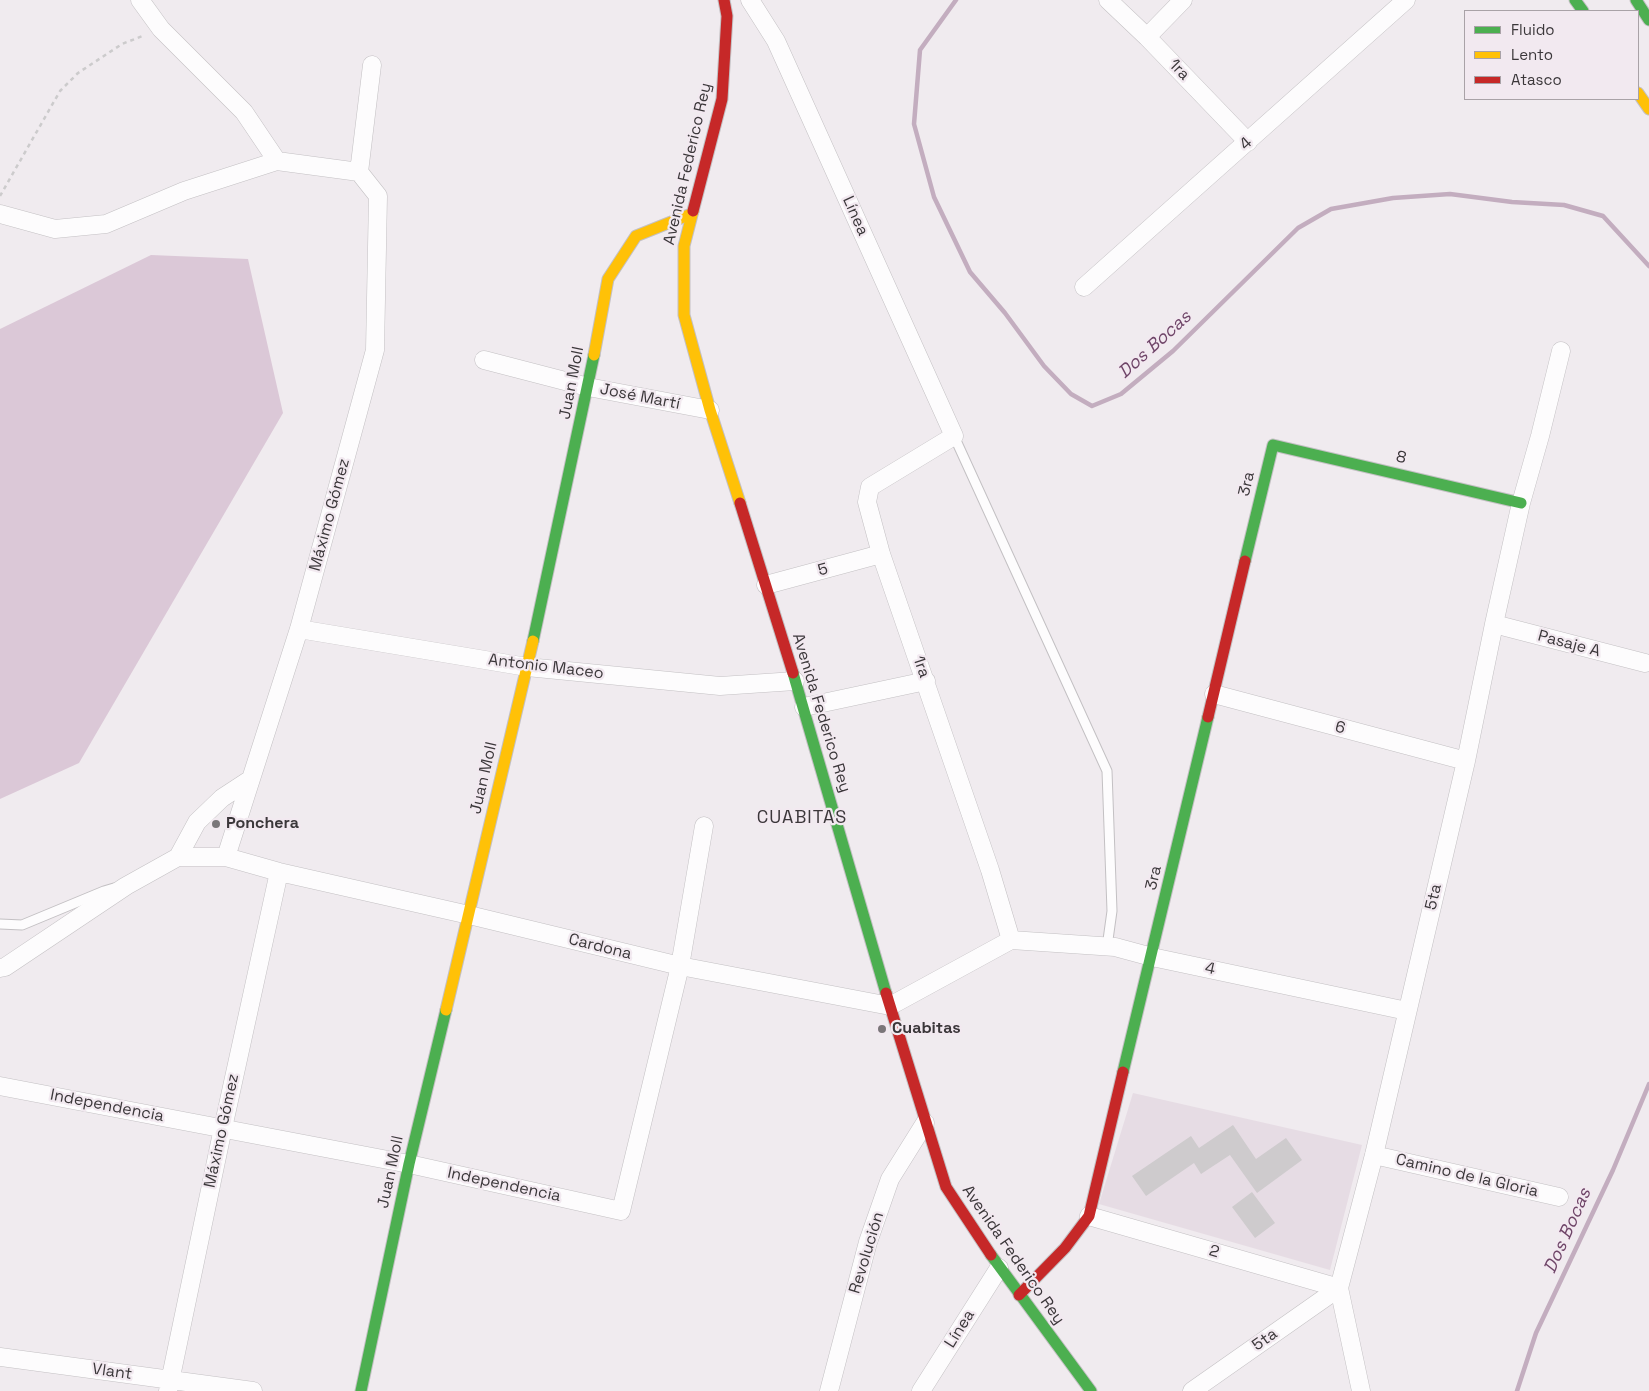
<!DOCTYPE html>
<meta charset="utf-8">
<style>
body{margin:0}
#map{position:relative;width:1649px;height:1391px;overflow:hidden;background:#f0ebef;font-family:"Space Grotesk",sans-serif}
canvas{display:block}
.legend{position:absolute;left:1464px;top:10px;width:175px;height:90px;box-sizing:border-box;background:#f2e9f0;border:1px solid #a9a2a7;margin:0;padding:6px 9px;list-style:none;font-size:15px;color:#3b373a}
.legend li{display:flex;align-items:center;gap:10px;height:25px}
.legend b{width:25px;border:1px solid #a9a2a7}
</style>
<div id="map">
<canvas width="1649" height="1391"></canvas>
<ul class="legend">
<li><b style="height:6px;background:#4caf50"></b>Fluido</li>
<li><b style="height:6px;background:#ffc107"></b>Lento</li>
<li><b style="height:6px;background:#c62828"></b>Atasco</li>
</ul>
</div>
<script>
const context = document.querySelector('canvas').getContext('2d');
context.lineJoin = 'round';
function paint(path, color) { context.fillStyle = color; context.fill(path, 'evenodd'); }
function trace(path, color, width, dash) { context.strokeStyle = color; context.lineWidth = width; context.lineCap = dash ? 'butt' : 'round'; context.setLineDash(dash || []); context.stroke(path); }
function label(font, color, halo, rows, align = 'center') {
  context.font = font + ' "Space Grotesk",sans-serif'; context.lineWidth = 4.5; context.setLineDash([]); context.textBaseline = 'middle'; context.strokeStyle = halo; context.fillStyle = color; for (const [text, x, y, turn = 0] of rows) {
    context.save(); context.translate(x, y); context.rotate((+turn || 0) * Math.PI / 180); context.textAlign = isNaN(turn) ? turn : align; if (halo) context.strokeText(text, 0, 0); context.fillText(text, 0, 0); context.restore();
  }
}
const built = new Path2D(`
 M1133,1093L1362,1145L1330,1270L1099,1204Z`);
const forest = new Path2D(`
 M151,255L248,259L283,413L79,763L0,799V329Z`);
const stream = new Path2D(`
 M956,0L920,50L914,124L934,197L970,272L1005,313L1044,366L1071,394L1092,406L1121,394L1173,351L1298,228L1331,209L1393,198L1450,194L1512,202L1564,205L1603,216L1649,266
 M1517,1391L1536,1333L1613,1170L1649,1084`);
const building = new Path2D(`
 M1233,1125L1256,1159L1286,1138L1302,1160L1257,1193L1230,1155L1201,1174L1194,1163L1146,1196L1132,1176L1191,1136L1199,1148Z
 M1252,1192L1275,1223L1255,1238L1232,1207Z`);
const path = new Path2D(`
 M0,196L60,91L78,73L122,44L145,35`);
const lane = new Path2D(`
 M954,436L1107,771L1112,911L1107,947
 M0,924L22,925L104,891L114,888`);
const street = new Path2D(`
 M140,0L161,29L244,112L277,161
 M750,0L776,41L954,436L870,487L867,502L881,554L990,870L1011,940
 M1108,0L1147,37L1248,142
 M1147,37L1183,0
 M359,172L372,65
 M0,214L55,229L106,224L184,191L277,161L359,172
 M1084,287L1406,0
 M484,360L588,387L710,410
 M766,585L881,554
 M1494,624L1645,663
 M299,629L527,667L720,686L795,681
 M1214,694L1466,761
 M804,707L926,681
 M178,857H226L279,872L469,915L680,966L890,1006L1011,940
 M226,857L299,629L375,350L378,196L359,172
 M1011,940L1115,947L1152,957L1407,1011
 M0,968L5,967L126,886L178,857L197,822L222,798L251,779
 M0,1086L409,1164L621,1211L680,966L704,826
 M1374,1155L1559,1197
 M1089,1216L1339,1288
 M0,1357L253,1391
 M168,1391L223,1128L279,872
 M829,1391L868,1242L890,1179L925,1123
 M921,1391L999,1268
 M1192,1391L1339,1288
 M1361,1391L1339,1288L1374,1155L1466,761L1494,624L1521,503L1540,436L1561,351`);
const fast = new Path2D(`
 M1575,0L1583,11
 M1636,0L1649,20
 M1245,561L1273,445L1521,503
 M533,641L594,355
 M793,673L886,993
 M1123,1072L1208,717
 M991,1255L1091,1391
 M361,1391L409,1164L446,1010`);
const slow = new Path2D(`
 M1638,93L1649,109
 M693,211L684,246V315L710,410L740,503
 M594,355L608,279L636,236L691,214
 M446,1010L533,641`);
const jam = new Path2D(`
 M693,211L722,99L727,16L724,0
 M740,503L793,673
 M1208,717L1245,561
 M886,993L946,1187L991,1255
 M1019,1295L1065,1248L1089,1216L1123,1072`);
const markers = [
 [216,824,5,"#7a7679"],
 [882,1029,5,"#7a7679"]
];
const streetNames = [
 ["1ra",1179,70,46],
 ["4",1246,144,-42],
 ["Avenida Federico Rey",688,164,-77],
 ["Línea",855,216,66],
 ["Juan Moll",572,383,-79],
 ["José Martí",640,397,11],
 ["8",1401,458,13],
 ["3ra",1247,484,-77],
 ["Máximo Gómez",330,515,-75],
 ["5",823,570,-15],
 ["Pasaje A",1569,644,15],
 ["Antonio Maceo",546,667,7],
 ["1ra",921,667,71],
 ["Avenida Federico Rey",821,713,73],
 ["6",1340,728,15],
 ["Juan Moll",484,778,-77],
 ["3ra",1154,878,-77],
 ["5ta",1434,897,-77],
 ["Cardona",600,947,14],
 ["4",1210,969,12],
 ["Independencia",107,1106,11],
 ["Máximo Gómez",222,1131,-78],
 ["Juan Moll",391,1172,-78],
 ["Camino de la Gloria",1467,1176,13],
 ["Independencia",504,1185,12],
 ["2",1214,1252,16],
 ["Revolución",867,1253,-73],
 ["Avenida Federico Rey",1013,1255,55],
 ["Línea",960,1329,-58],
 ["5ta",1265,1340,-35],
 ["Vlant",112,1372,8]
];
const poiNames = [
 ["Ponchera",226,824],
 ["Cuabitas",892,1029]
];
const waterNames = [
 ["Dos Bocas",1155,345,-42],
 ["Dos Bocas",1568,1231,-66]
];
const neighbourhoodNames = [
 ["CUABITAS",802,818]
];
paint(built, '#e6dce4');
paint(forest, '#dbc8d7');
trace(stream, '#c3adbf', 4.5);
paint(building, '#cecbcd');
trace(lane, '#c3c0c3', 11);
trace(street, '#c3c0c3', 19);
trace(fast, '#c3c0c3', 13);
trace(slow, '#c3c0c3', 13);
trace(jam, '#c3c0c3', 13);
trace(path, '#cccbcc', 2.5, [4, 4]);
trace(lane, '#fdfcfd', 9);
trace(street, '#fdfcfd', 18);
trace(fast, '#4caf50', 11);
trace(slow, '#ffc107', 11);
trace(jam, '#c62828', 11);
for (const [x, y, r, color] of markers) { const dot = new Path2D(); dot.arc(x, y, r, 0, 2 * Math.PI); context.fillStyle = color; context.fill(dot); trace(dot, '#f2e9f0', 2); }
label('16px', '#3b373a', '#f2e9f0', streetNames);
label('bold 16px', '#3b373a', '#f2e9f0', poiNames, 'left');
label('italic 18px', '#6f4568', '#f2e9f0', waterNames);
context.letterSpacing = '1px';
label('18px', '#3b373a', '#f2e9f0', neighbourhoodNames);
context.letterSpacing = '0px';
</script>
